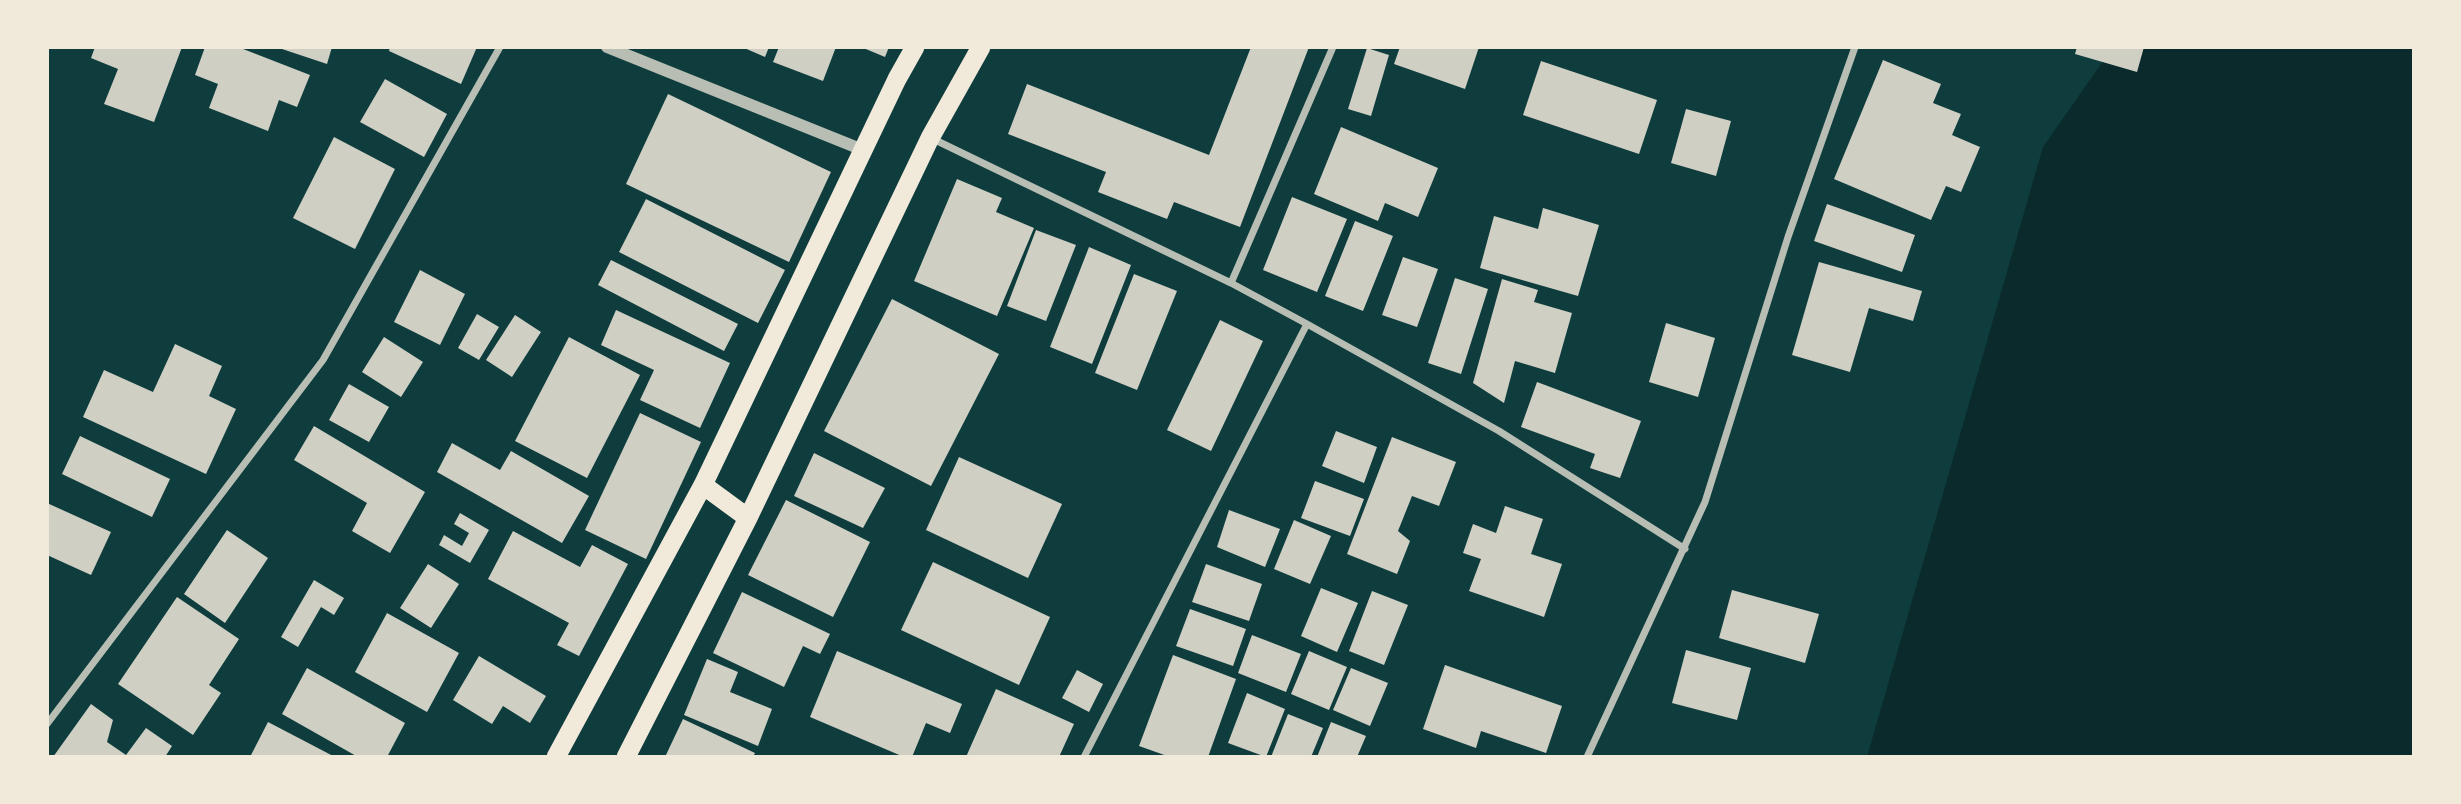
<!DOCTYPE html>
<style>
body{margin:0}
#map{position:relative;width:2461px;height:804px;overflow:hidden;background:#0f3d3e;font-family:Georgia,serif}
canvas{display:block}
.frame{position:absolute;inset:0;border:49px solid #f1e9da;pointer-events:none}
</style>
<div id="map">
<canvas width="2461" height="804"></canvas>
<div class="frame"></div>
</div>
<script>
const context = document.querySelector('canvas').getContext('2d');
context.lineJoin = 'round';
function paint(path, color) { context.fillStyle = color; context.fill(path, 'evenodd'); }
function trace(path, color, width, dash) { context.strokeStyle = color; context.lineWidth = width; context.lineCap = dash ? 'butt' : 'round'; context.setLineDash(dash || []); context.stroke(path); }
const water = new Path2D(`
 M2113,47H2414V757H1867L2043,147Z`);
const building = new Path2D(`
 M95,47H182L154,122L104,104L118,69L91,58Z
 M205,47H238L310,75L297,107L279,100L268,131L209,108L218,84L195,75Z
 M276,47H332L327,64Z
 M390,47H477L461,84L389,51Z
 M742,47H769L765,57Z
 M779,47H836L823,81L773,62Z
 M861,47H889L885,57Z
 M1251,47H1309L1240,227L1174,202L1167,219L1098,192L1106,172L1008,134L1027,84L1209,155Z
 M1400,47H1479L1465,89L1394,64Z
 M2077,47H2144L2137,72L2075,54Z
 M1367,48L1389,55L1371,116L1348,109Z
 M1883,60L1941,84L1933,103L1961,114L1952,135L1980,147L1961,192L1946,186L1931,220L1834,179Z
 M1541,61L1657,100L1639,154L1523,115Z
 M385,79L447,114L424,157L360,122Z
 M668,94L831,172L789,262L626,184Z
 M1686,109L1731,121L1716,176L1671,163Z
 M1341,127L1438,168L1418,217L1385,203L1378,221L1314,194Z
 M334,137L395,169L355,249L293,218Z
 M957,179L1002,198L996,212L1034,228L997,316L914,281Z
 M1292,197L1347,219L1317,292L1263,270Z
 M646,199L785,270L758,323L619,252Z
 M1827,204L1915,235L1902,272L1814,241Z
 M1543,208L1599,225L1578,296L1480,268L1494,216L1538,229Z
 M1355,221L1393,236L1363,311L1325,296Z
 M1036,230L1076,245L1046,321L1007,306Z
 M1089,247L1131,265L1092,364L1050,347Z
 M1403,257L1438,269L1417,327L1382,315Z
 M611,260L738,324L724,351L598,285Z
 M1819,262L1922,291L1913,321L1869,308L1850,372L1792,355Z
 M420,270L465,294L440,345L394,322Z
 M1134,274L1177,291L1137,390L1095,373Z
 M1455,278L1488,289L1461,374L1428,363Z
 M1502,279L1538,290L1534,302L1572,313L1555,373L1515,361L1504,403L1473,383Z
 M892,299L999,354L931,486L824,431Z
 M616,310L730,363L700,428L640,400L654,370L601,345Z
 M477,314L499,327L479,360L458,348Z
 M515,315L541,332L512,377L486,360Z
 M1220,320L1263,341L1211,451L1167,430Z
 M1666,323L1715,338L1698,397L1649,382Z
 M384,337L423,362L401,397L362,372Z
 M569,337L640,375L587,478L515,441Z
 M175,344L222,366L209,396L236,409L206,474L83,417L104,370L153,392Z
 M1537,382L1641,421L1620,478L1590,468L1595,454L1521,427Z
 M349,384L389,407L369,442L329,420Z
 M640,413L701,442L646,559L585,530Z
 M314,426L425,492L390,553L352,531L367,503L294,460Z
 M1336,431L1377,447L1364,483L1322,466Z
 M80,436L170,479L152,517L62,474Z
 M1392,437L1456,462L1439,506L1412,496L1398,531L1410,541L1397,574L1347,554Z
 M452,443L500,470L511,451L589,496L562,543L437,472Z
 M814,453L885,488L863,528L794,496Z
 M959,457L1062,504L1028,578L926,530Z
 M1315,481L1364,499L1350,536L1301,518Z
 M786,500L870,542L833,617L748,575Z
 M47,503L111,532L91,575L47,555Z
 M1505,506L1543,519L1531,554L1562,564L1544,617L1469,591L1481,559L1463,553L1473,524L1496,533Z
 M1229,510L1280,529L1265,567L1217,547Z
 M460,513L489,530L470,563L439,545L444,535L462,546L469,533L454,524Z
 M1294,520L1331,536L1310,584L1274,569Z
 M227,530L268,558L225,623L184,594Z
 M513,531L580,567L592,545L628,564L579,656L557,645L569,623L488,579Z
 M933,562L1050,617L1019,685L901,630Z
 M428,564L459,584L431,628L400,608Z
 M1206,564L1262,584L1249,621L1192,602Z
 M314,580L344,598L334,615L321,607L298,647L281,637Z
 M1321,588L1358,603L1337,652L1301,636Z
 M1732,590L1819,614L1805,663L1719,638Z
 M1372,591L1408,605L1384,665L1349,651Z
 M742,592L830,634L820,654L803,646L784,687L713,653Z
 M177,597L239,639L209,685L221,693L193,735L118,684Z
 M1190,609L1246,629L1233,666L1176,646Z
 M387,613L459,653L427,712L355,672Z
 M1252,635L1301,654L1286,692L1238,673Z
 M1686,650L1751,668L1737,720L1672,703Z
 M837,651L962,704L950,733L926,723L912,757H904L810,717Z
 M1309,651L1347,667L1329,710L1291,694Z
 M1173,655L1236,679L1208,757H1170L1139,746Z
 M479,656L546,696L530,723L503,706L492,724L453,700Z
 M707,659L738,672L730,692L772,709L758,746L684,715Z
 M1445,665L1562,706L1546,753L1481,731L1476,748L1423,729Z
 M307,668L405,723L387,757H358L282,714Z
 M1351,668L1388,683L1370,726L1333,710Z
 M1077,670L1103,684L1089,712L1062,698Z
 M996,689L1074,724L1059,757H966Z
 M1247,693L1285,709L1266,757L1228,743Z
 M91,704L113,720L107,742L126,755L146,728L172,746L165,757H53Z
 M1288,714L1323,728L1311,757H1271Z
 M683,719L755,753L753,757H665Z
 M268,722L335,757H250Z
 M1331,722L1366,736L1357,757H1317Z`);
const minor = new Path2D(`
 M931,138L1231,283L1307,324L1499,431L1685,549
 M1231,283L1333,47
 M47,724L323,360L500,47
 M1084,757L1307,324
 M1587,757L1705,502L1788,237L1855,47`);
const tertiary = new Path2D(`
 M607,47L863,150`);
const trunk = new Path2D(`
 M703,485L748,518
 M556,757L703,485L897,79L915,47
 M626,757L748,518L930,138L981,47`);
paint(water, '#0a2a2b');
paint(building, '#cfcfc3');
trace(minor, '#b8beb3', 7);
trace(tertiary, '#b8beb3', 12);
trace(trunk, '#f1e9da', 19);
</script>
